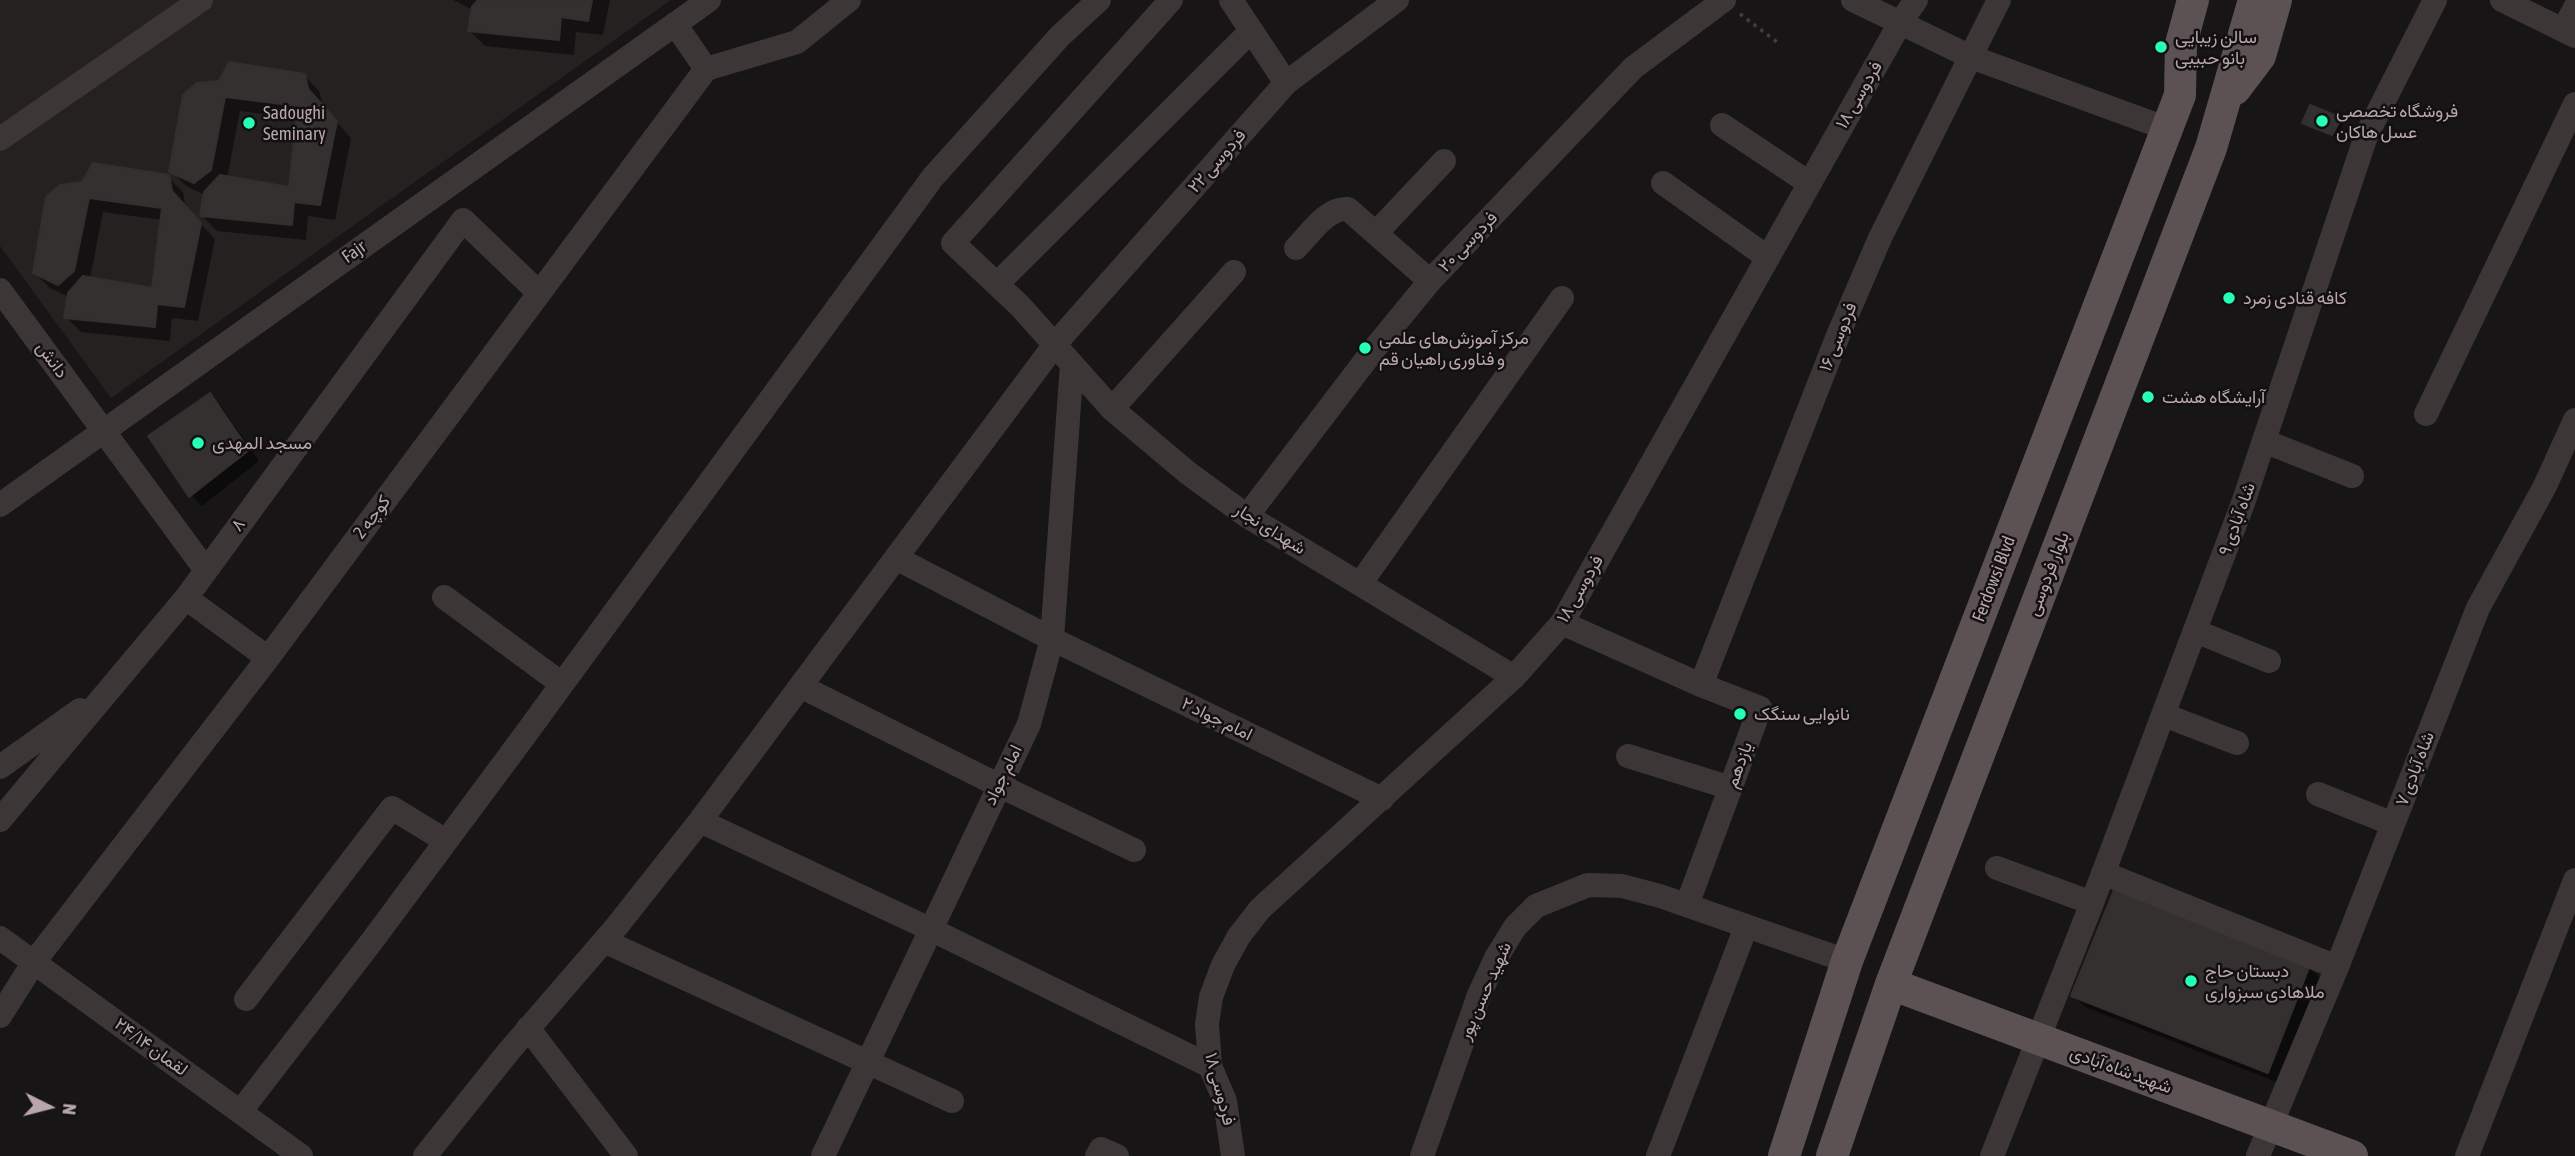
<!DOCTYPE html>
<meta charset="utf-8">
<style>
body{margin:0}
#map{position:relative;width:2575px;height:1156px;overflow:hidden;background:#171515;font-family:"Asap Condensed",sans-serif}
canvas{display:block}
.north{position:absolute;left:14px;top:1072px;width:70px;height:70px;-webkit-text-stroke:5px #121010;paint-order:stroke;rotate:96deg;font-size:19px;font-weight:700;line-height:28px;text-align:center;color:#b9a6ac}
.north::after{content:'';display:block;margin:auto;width:24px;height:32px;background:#b9a6ac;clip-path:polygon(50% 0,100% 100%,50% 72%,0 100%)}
</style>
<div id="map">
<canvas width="2575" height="1156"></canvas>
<div class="north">N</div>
</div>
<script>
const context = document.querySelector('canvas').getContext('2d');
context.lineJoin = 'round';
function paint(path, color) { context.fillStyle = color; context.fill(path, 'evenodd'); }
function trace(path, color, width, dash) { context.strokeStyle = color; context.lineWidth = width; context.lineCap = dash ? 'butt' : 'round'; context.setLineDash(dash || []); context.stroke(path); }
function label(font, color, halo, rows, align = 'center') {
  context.font = font + ' "Asap Condensed",Vazirmatn,sans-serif'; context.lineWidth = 5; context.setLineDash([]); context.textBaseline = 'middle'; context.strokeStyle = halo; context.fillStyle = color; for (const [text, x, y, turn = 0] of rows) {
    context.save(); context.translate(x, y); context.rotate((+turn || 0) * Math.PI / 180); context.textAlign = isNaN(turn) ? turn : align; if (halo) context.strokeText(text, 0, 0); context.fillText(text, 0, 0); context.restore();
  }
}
const built = new Path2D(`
 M0,0H671L111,398L0,246Z`);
const shadow = new Path2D(`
 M453,0H537L558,4V0H610L603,35L576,32L574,55L485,46L470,31L473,10Z
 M304,75L319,91L323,106L351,138L335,220L308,216L306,240L217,231L202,216L205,195L186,186L171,171L185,96ZM240,111L298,119L290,189L227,178Z
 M2341,120L2344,123L2336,137L2308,125Z
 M168,177L183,192L186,208L215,239L198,321L172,318L170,341L81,332L66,317L69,297L50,288L35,273L48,198ZM103,212L162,220L154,290L90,279Z
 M210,395L221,406L259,461L202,506L191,495Z
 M2309,967L2320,978L2279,1083L2085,1007L2074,996Z`);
const building = new Path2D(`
 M478,0L556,1L592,0L588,21L561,17L559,40L468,31L472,7Z
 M229,62L305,74L308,89L337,121L320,205L294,202L292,225L200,216L204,192L220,175L289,187L298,106L225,97L211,170L194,183L169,172L183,95L197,83L219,81Z
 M2310,105L2342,118L2332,135L2302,123Z
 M93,163L169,175L172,191L201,223L184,307L157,304L155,327L64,318L68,293L83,276L152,288L162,208L89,198L74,271L58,285L33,273L46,197L60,185L82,182Z
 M210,393L249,450L189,497L148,436Z
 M2114,890L2310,965L2268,1073L2071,996Z`);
const path = new Path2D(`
 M1740,14L1777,42`);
const minor = new Path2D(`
 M1171,0L953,243L1020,306L1112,409L1188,473L1247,516L1514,677
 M1231,0L1286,83
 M1853,0L1971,57L2168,129
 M2502,0L2575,36
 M675,24L706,69
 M2563,30L2575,8
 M706,69L797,42L849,0
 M1722,125L1809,183
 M0,139L201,0
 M1663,183L1767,257
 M1376,233L1444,161
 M1296,248C1310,234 1327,207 1348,209L1430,281
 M997,284L1251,31
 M0,290L205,569
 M1112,409L1234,272
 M2426,414L2575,104
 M2264,441L2352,476
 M0,505L709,0
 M1247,516L1375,348L1430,281L1633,68L1724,0
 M896,558L1052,639L1382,799
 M1360,584L1562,298
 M444,597L562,684
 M186,598L268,658
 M1562,623L1701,685L1760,708L1687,905
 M2195,631L2269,661
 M1701,685L1839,333L1880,238L1999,0
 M802,687L998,785L1134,850
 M2164,715L2237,743
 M1628,756L1731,788
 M0,767L80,710
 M2318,794L2393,824
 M0,820L186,598L463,220L538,292
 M700,821L930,929L1210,1066
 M1997,868L2092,903
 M2103,873L2337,967
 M0,938L301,1156
 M604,941L952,1101
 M246,999L392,808L446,841
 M0,1016L34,962L268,658L706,69
 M528,1028L626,1156
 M240,1112L372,941L522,739L933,177L1060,36L1099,0
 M425,1156L509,1051L617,926L700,821L1056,343L1286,83L1397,0
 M823,1156L1029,724L1052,639L1072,364
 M1097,1156L1101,1149L1117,1156
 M1233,1156L1225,1101L1210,1066L1207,1024L1211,997L1223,965L1239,936L1260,909L1514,677L1562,623L1900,23L1916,0
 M1422,1156L1479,995L1496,958L1515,927L1536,906L1588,885L1622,886L1660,896L1847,961
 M1658,1156L1746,927
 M1992,1156L2092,903L2243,503L2366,136L2435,0
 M2258,1156L2337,967L2478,608L2545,486L2575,420
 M2467,1156L2575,880`);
const major = new Path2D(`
 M2235,89L2260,56L2276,0
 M1891,984L2352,1156
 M1784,1156L1847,961L2180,95L2181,44L2193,0
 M1832,1156L1891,984L2211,148L2254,0`);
const markers = [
 [2161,47,7,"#26ffb8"],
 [2322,121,7,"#26ffb8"],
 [249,123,7,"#26ffb8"],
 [2229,298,7,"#26ffb8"],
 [1365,348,7,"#26ffb8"],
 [2148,397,7,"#26ffb8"],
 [198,443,7,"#26ffb8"],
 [1740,714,7,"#26ffb8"],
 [2191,981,7,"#26ffb8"]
];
const poiNames = [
 ["سالن زیبایی",2175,37],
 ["بانو حبیبی",2175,58],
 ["فروشگاه تخصصی",2336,111],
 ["عسل هاکان",2336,132],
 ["Sadoughi",263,113],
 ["Seminary",263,134],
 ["کافه قنادی زمرد",2243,298],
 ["مرکز آموزش‌های علمی",1379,338],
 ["و فناوری راهیان قم",1379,359],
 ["آرایشگاه هشت",2162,397],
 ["مسجد المهدی",212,443],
 ["نانوایی سنگک",1754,714],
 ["دبستان حاج",2205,971],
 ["ملاهادی سبزواری",2205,992]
];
const streetNames = [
 ["فردوسی ۱۸",1859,95,-60],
 ["فردوسی ۲۲",1217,161,-49],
 ["فردوسی ۲۰",1468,242,-46],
 ["Fajr",354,252,-35],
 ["فردوسی ۱۶",1838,337,-68],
 ["دانش",52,360,54],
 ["کوچه 2",372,517,-53],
 ["شاه آبادی ۹",2237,519,-70],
 ["۸",238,525,-54],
 ["شهدای نجار",1270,529,32],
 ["بلوار فردوسی",2048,574,-69],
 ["Ferdowsi Blvd",1994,579,-69],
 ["فردوسی ۱۸",1580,589,-60],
 ["امام جواد ۲",1217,719,26],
 ["یازدهم",1739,765,-70],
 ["شاه آبادی ۷",2415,769,-69],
 ["امام جواد",1003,775,-64],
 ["شهید حسن پور",1485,991,-66],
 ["لقمان ۲۴/۱۴",151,1047,36],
 ["شهید شاه آبادی",2121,1070,20],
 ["فردوسی ۱۸",1220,1089,75]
];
paint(built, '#252121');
paint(shadow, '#0007');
paint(building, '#343030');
trace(building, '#342f2f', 2);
trace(path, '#443c3e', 3.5, [3.5, 5]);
trace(minor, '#3d3637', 24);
trace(major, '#5c5254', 32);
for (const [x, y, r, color] of markers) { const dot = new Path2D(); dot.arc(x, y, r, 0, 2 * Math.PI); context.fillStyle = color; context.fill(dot); trace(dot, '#121010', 2.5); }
label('18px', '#b9a6ac', '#121010', poiNames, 'left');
label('18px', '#b9a6ac', '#121010', streetNames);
</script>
